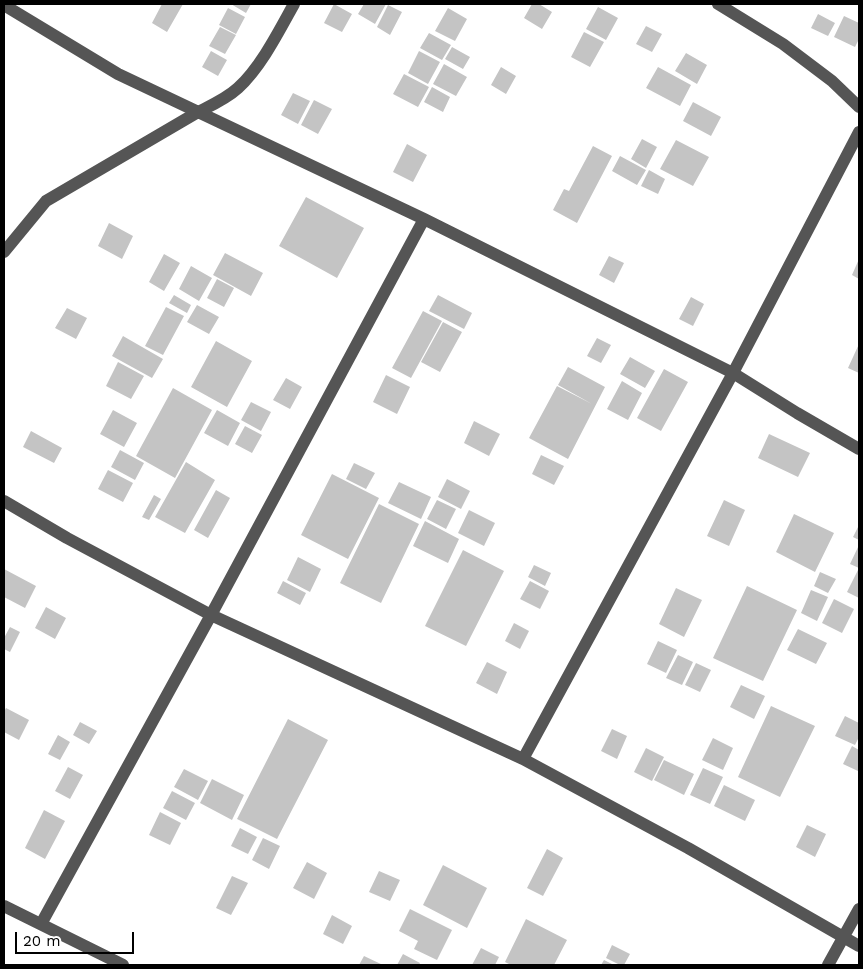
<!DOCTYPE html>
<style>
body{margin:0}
#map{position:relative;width:863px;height:969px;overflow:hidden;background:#fff;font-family:"Work Sans",sans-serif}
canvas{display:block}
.frame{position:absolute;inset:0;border:5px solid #000;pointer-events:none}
.scale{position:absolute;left:15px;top:932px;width:119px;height:22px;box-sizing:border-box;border:2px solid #000;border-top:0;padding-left:6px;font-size:15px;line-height:18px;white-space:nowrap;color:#000;-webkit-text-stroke:4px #fff;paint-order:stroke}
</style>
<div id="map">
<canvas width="863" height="969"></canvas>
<div class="frame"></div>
<div class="scale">20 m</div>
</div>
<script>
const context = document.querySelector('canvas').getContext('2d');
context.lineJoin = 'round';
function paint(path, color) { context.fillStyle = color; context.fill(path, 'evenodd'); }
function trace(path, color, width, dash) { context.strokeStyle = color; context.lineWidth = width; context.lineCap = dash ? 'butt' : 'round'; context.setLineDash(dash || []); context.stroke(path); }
const building = new Path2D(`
 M162,4H183L167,32L152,23Z
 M231,4H251L246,13Z
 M334,4L352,14L342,32L324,23Z
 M364,4H386L375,24L358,14Z
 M532,4H539L552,12L542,29L524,18Z
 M388,5L402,12L390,35L377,27Z
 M598,7L618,18L606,40L586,29Z
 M228,8L245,17L236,34L219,25Z
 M448,8L467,19L455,41L435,31Z
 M818,14L835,23L828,36L811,28Z
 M844,16L859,23V39L855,47L834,37Z
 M646,26L662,34L652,52L636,44Z
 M220,27L236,35L225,54L209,46Z
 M584,32L604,42L590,67L571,57Z
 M429,33L451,45L442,60L420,48Z
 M452,47L470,57L463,69L445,59Z
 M211,51L227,60L218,76L202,67Z
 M419,51L440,62L428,84L408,73Z
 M686,53L707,65L697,84L675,71Z
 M444,64L467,77L456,96L433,84Z
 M501,67L516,76L506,94L491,85Z
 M658,67L691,85L680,106L646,88Z
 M404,74L429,87L418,107L393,94Z
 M432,87L450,97L443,112L424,102Z
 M293,93L310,101L298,124L281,115Z
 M314,100L332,109L318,134L301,125Z
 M693,102L721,117L711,136L683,121Z
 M642,139L657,147L646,168L631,159Z
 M676,140L709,157L693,186L660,169Z
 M407,144L427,155L413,182L393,172Z
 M593,146L612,156L577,223L553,210L564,189L569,191Z
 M620,156L646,170L637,185L612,171Z
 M649,170L665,179L658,194L641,186Z
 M306,197L364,228L337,278L279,246Z
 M109,223L133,236L122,259L98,246Z
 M225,253L263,273L251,296L213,275Z
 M164,254L180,263L164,291L149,282Z
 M609,256L624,263L614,283L599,275Z
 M859,259V279L852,275Z
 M191,266L212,278L199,301L179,289Z
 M217,279L234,288L224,307L207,298Z
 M174,295L191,305L187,313L169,303Z
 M438,295L472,313L464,329L429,311Z
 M691,297L704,304L693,326L679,319Z
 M197,305L219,317L209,334L187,322Z
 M166,307L184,316L163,355L145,346Z
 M67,308L87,318L76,339L55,328Z
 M423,311L442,321L411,378L392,368Z
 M443,322L462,332L440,372L421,362Z
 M123,336L163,359L152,378L112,356Z
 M597,338L611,345L601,363L587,356Z
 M216,341L252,361L227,407L191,387Z
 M859,344V373L848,368Z
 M630,357L655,371L645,388L620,374Z
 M118,362L144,376L131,399L106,386Z
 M568,367L605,387L568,459L529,438L557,386L592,404L558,385Z
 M664,369L688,382L661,431L637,418Z
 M386,375L410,387L397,414L373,402Z
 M286,378L302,387L290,409L273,400Z
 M622,381L642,393L628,420L607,409Z
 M173,388L212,410L175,478L136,456Z
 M251,402L271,412L261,431L241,420Z
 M113,410L137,423L124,447L100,434Z
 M217,410L240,423L228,446L204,433Z
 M474,421L500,434L489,456L464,443Z
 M245,426L262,435L252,453L235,444Z
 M31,431L62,448L54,463L23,447Z
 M769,434L810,453L798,477L758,458Z
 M120,450L144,463L135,480L111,467Z
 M541,455L564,466L554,485L532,474Z
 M186,462L215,480L185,533L155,517Z
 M354,463L375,473L366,489L346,479Z
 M108,470L133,483L123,502L98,489Z
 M332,474L379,498L348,559L301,535Z
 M447,479L470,491L461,509L438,497Z
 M399,482L431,497L421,519L388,503Z
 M216,490L230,498L208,538L194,530Z
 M154,495L161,499L149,520L142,517Z
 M437,500L456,509L446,529L427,519Z
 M724,500L745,510L729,546L707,536Z
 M379,504L419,524L381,603L340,583Z
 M469,510L495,523L484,546L458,533Z
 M794,514L834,533L815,572L776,552Z
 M425,521L459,539L448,563L413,546Z
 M859,525V540L853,537Z
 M859,545V598L847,592L859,568L850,564Z
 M463,550L504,571L466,646L425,626Z
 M298,557L321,569L310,592L287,580Z
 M534,565L551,573L545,586L528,577Z
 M4,569L36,586L25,608L4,597Z
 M820,572L836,579L828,593L814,586Z
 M283,581L306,593L300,605L277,593Z
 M530,581L549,591L540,609L520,599Z
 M747,586L797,610L763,681L713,658Z
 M676,588L702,600L684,637L659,624Z
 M811,590L828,597L817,621L801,613Z
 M834,599L854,609L842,633L822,623Z
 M46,607L66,618L55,639L35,628Z
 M514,623L529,631L520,649L505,641Z
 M10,627L20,632L10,652L4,649V638Z
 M798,629L827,643L816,664L787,650Z
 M658,641L677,650L666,673L647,664Z
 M678,655L693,662L682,685L666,678Z
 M487,662L507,672L497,694L476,683Z
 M696,663L711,670L700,692L685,685Z
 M741,685L765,696L754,719L730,707Z
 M771,706L815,726L780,797L738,777Z
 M6,708L29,720L19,740L4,732V712Z
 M845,716L859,723V737L855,745L835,736Z
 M288,719L328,740L277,839L237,819Z
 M80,722L97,731L89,744L73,735Z
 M612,729L627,736L617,759L601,751Z
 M58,735L70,742L60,760L48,754Z
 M713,738L733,748L723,770L702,760Z
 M852,746L859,750L858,771L843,764Z
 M646,748L664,757L652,781L634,772Z
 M664,760L694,774L684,795L654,780Z
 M68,767L83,775L70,799L55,791Z
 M703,768L723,777L710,804L690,795Z
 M184,769L208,781L198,800L174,787Z
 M212,779L244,795L232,820L200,803Z
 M724,785L755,800L745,821L714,806Z
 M172,791L195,803L186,820L163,808Z
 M44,810L65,821L45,859L25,848Z
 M160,812L181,823L170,845L149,835Z
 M807,825L826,834L815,857L796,847Z
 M240,828L257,837L248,854L231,846Z
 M263,838L280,846L269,869L252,860Z
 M547,849L563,858L543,896L527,888Z
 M307,862L327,873L314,899L293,888Z
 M443,865L487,888L467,928L423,905Z
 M379,871L400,880L390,901L369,892Z
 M232,876L248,883L231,915L216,908Z
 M410,909L452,930L437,960L414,949L418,941L399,931Z
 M332,915L352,926L343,944L323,934Z
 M526,919L567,940L554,965H511L505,962Z
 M612,945L630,954L624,965H620L606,958Z
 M481,948L499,957L495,965H472Z
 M403,954L420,963L419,965H397Z
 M364,956L383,965H359Z
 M604,960L614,965H601Z`);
const minor = new Path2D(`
 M718,4L783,44L832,81L859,107
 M4,5L118,74L424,219L733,373L797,413L859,449
 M4,252L46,201L198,112C212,105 226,99 238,88C261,67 279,31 294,4
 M4,501L67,538L211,615L523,759L688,848L859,946
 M523,759L733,373L859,132
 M4,906L123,965
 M41,924L211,615L424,219
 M828,965L859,909`);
paint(building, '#c4c4c4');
trace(minor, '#555', 12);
</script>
